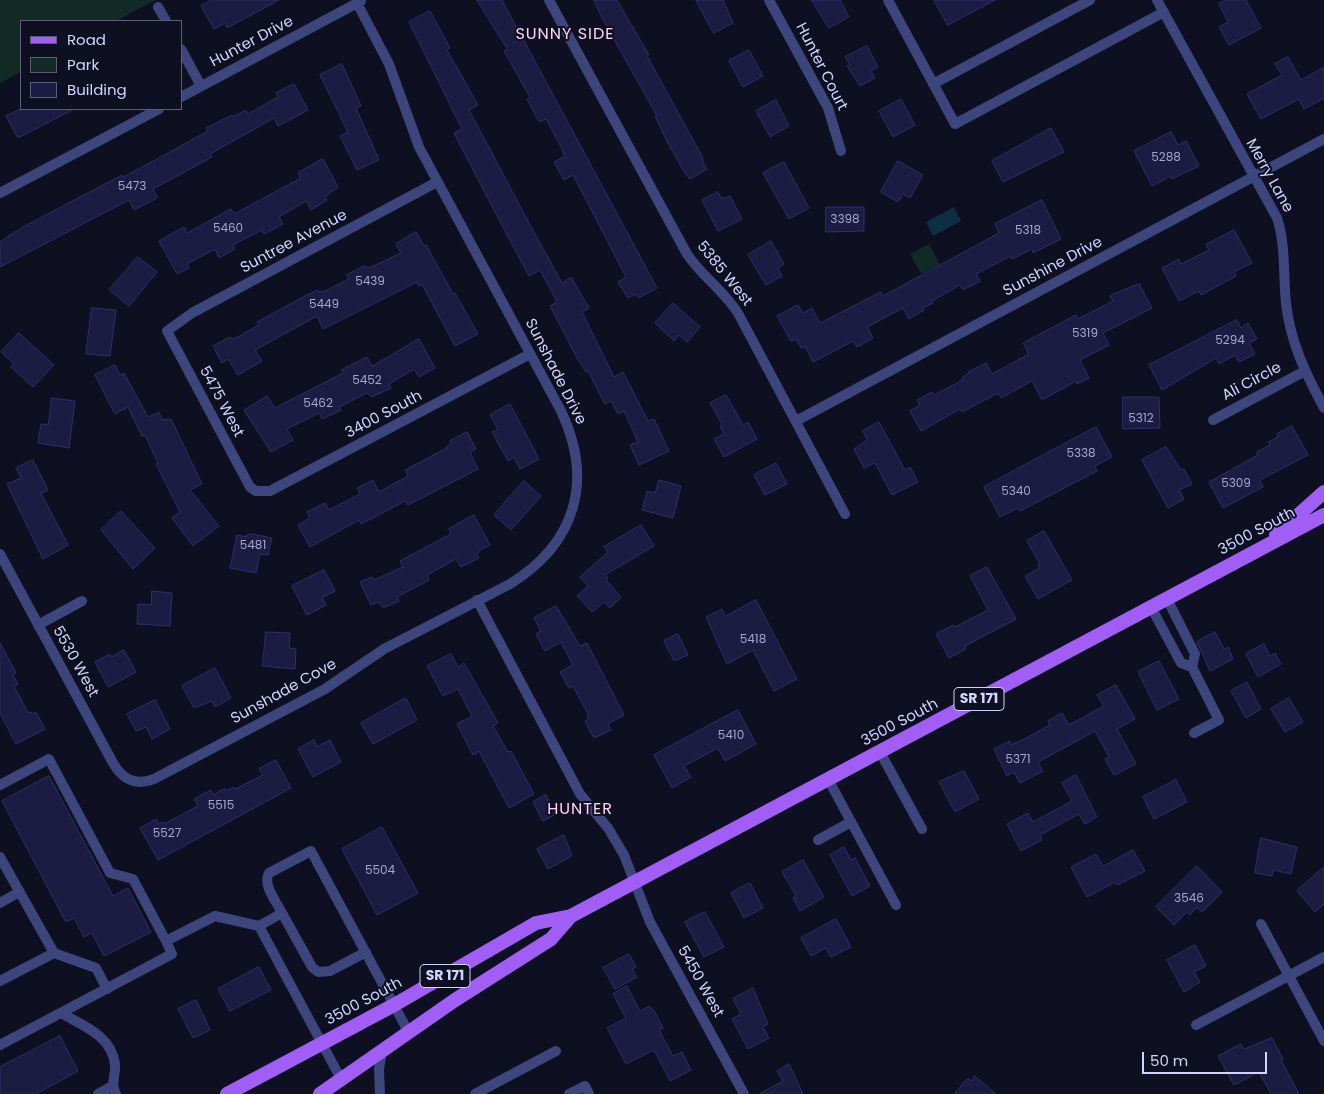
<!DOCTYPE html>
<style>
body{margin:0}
#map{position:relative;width:1324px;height:1094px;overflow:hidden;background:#0e0f21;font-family:Poppins,sans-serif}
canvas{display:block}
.legend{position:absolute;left:20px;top:20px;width:162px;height:90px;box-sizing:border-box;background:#0e0f21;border:1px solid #5c5e79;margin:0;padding:6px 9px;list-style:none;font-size:15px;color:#d1d4fd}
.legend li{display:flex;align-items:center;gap:10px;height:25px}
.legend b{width:25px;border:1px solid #5c5e79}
.scale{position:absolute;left:1142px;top:1052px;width:125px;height:22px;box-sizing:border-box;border:2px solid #d1d4fd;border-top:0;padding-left:6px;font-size:15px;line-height:18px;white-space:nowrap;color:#d1d4fd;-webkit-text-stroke:4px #0e0f21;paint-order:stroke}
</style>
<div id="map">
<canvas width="1324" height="1094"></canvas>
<ul class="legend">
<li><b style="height:6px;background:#a15ef6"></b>Road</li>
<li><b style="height:14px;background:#122a25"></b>Park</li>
<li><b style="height:14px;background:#1c1b41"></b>Building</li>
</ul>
<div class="scale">50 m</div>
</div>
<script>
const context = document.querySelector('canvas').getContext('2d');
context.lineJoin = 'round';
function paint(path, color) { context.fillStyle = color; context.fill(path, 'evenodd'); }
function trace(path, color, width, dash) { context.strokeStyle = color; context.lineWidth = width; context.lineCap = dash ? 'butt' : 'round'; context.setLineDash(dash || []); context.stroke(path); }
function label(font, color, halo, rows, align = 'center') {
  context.font = font + ' Poppins,sans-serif'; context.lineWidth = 4; context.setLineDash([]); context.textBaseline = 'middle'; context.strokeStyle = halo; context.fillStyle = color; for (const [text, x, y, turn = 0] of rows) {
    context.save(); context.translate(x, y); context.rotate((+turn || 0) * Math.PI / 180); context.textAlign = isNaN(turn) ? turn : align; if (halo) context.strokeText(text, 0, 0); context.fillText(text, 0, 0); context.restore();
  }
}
const green = new Path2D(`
 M0,0H156L116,21H21V72L0,83Z
 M929,244L940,264L921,274L910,254Z`);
const water = new Path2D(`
 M954,207L961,221L933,236L926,222Z`);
const building = new Path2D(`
 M212,0H279L227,28L225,23L214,29L201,6Z
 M477,0H502L657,288L639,298L636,294L628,298L618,282L626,277L595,217L573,175L564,180L554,162L565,156L560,145L546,119L539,122L527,99L530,97L504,51L507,49Z
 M594,0H617L649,55L647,56L703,158L702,160L707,169L690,179L684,172L668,143L655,116H657L602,18Z
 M696,0H723L733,23L714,33Z
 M812,0H840L849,17L829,28Z
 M934,0H995L948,25Z
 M1226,0H1246L1261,28L1229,45L1219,27L1228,22L1219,4Z
 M430,11L450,48L447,50L478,105L469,110L529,223L562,283L571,277L589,308L582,312L614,377L623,372L648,421L654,419L669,451L639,465L630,445L638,442L624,411L618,414L611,401L605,404L588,371L586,372L577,358L550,306L557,302L540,270L529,276L507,235L454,133L462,129L409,22Z
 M867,46L878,67L871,71L875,78L860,86L847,66L850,65L845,57Z
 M749,50L763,76L743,87L729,61Z
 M1288,57L1301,80L1324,67V98L1304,109L1299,99L1261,119L1247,94L1282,75L1275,64Z
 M342,64L361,106L356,108L379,160L357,170L340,136L348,132L320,75Z
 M294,84L308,110L278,126L274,118L210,154L212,157L153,189L157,198L134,210L129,200L0,267V242L21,228L122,175L123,177L159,158L208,131L206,128L232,115L233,117L246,110L248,114L278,97L276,93Z
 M901,99L915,125L893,137L879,111Z
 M776,100L789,126L770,137L756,111Z
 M21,109H74L18,138L6,116Z
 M1051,128L1064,152L1003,182L992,161Z
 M1171,132L1178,145L1186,141L1199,166L1172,179L1171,176L1152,186L1134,151Z
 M323,159L338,187L325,197L327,200L311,210L306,201L279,217L283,224L264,234L262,230L233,245L235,249L219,258L215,249L187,264L189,268L177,274L159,241L184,227L187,233L231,209L234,214L301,178L298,173Z
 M898,161L923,175L910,198L903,194L898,202L881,192Z
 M784,162L809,208L789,219L763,173Z
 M718,192L722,199L730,196L742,219L718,231L702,200Z
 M1042,200L1061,239L1033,253L1032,249L1012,259L1011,256L976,274L980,281L963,290L960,285L932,301L933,303L923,308L924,310L909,319L903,308L867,327L873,338L857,347L853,341L813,362L805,346L801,348L796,339L791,341L777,316L798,305L803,313L812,308L820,323L881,292L883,296L999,233L995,224Z
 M826,207H864V231L826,232Z
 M1234,230L1252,263L1234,272L1236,276L1201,295L1199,291L1179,301L1162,268L1179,259L1181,264L1209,250L1206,245Z
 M416,232L424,246L426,245L453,294L455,293L478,334L455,346L422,284L419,286L417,282L323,329L317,316L255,350L262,361L238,375L228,359L222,363L213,346L230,337L232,339L236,338L259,325L257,322L307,295L318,290L320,292L325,291L349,279L346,275L364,266L369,268L401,253L396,244Z
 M771,241L784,264L778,268L782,276L766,285L748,255Z
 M138,257L157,272L129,306L109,290Z
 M1139,284L1152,308L1103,333L1109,345L1080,360L1089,378L1077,384L1076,381L1042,400L1032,381L1001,398L998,393L962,412L960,409L921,431L910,411L920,405L917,400L932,392L934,395L963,380L962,378L970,371L986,363L992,374L1029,354L1023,343L1076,315L1078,319L1113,301L1110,296Z
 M673,303L700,327L687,342L679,335L674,341L655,323Z
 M92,308L116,310L110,356L86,354Z
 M1237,320L1241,328L1248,323L1257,339L1249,343L1255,354L1239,362L1235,355L1219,364L1216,358L1162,390L1149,365Z
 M19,333L54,365L33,387L11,367L14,364L1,352Z
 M419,339L435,368L419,377L414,369L389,384L391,388L372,397L367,393L339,407L341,410L322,419L319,413L287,429L293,440L271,452L244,410L267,396L275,408L343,373L341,370L367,357L372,366Z
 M115,365L120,375L124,373L148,417L159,412L162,420L171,419L202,484L190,490L219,526L193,546L172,518L180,512L156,464L158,463L145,435L142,436L128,407L115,414L95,375Z
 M726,395L743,425L748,422L757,439L724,457L714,439L724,434L720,426L722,424L710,403Z
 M1123,397H1159L1160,428L1123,429Z
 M52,398L75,401L69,448L38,443L41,424L48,425Z
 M510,404L539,459L520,469L514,457L508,461L492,432L498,429L490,415Z
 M879,422L905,470L910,467L918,482L892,495L875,463L864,468L854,449L867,440L863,431Z
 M1292,426L1308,455L1260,480L1263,487L1223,508L1209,482L1258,455L1257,452L1270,445L1268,442L1278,437L1277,434Z
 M1096,427L1112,457L1095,466L1097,471L1020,511L1018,508L1000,517L984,487Z
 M467,432L476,449L470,452L478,469L408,505L405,501L361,524L359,520L310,547L298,525L310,518L307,512L325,503L329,510L360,494L357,488L373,480L379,492L408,476L405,470L447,448L446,447L451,444L450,441Z
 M1166,447L1181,470L1184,469L1192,484L1179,490L1184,499L1168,508L1142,460Z
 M33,460L48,490L41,493L68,545L43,559L7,484L21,478L16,468Z
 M776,463L787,484L765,495L754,475Z
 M659,480L681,486L673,518L642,510L647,491L655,493Z
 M524,481L541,496L511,530L494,515Z
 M121,511L155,548L133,569L101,530Z
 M474,515L490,545L480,550L477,554L479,558L461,567L456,559L427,575L429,580L397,597L399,601L383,608L378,602L371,605L360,582L372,577L374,580L403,567L400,561L451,534L449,529Z
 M641,525L654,546L605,575L608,578L606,580L621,597L610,608L604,602L592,612L577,596L588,586L580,577L608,552L604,547Z
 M1044,531L1072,580L1038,599L1025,576L1040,568L1038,565L1040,564L1027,541Z
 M252,534L272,538L268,555L260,554L256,573L230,568L237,535L247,537V535Z
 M987,567L1016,619L965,646L966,649L949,658L936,634L953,625L955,627L988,610L970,576Z
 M324,570L335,591L322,598L326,605L307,615L292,586Z
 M152,591L172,593L170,626L137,624L138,604L151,605Z
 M756,600L797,679L774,691L753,650L727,664L706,617L722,609L725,616Z
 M556,606L580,646L587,643L624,715L608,724L611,730L594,738L585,721L588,719V714L573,686L569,688L560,672L573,665L561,642L545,651L536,634L541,631L534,618Z
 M266,632L290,633L289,648L296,649L295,669L263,666Z
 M1215,632L1224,649L1228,647L1233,659L1210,671L1197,642Z
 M678,634L688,655L674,661L664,641Z
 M0,643L16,673L13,675L18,684L14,686L28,713L31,712L32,714L36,712L45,729L16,744L0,713Z
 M1264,644L1270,656L1275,653L1281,664L1258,677L1246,654Z
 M124,650L136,672L108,687L95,662L110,654L111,657Z
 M451,654L458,667L464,663L498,723L493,726L508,752L511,751L534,794L509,808L479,751L473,755L457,724L472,716L458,689L443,696L427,666Z
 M1159,661L1179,699L1157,710L1138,672Z
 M215,668L231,698L215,707L212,701L194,708L182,686Z
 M1247,682L1261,709L1246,718L1231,691Z
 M1116,685L1135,719L1117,729L1136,764L1114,775L1105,759L1109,757L1095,731L1038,762L1043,771L1020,783L1014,772L1007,776L994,749L1010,741L1011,745L1026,738L1050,725L1048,721L1062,713L1069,725L1104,706L1097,695Z
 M406,698L417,720L373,744L361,723Z
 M1289,698L1303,722L1285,732L1271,709Z
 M155,700L170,729L152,739L146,727L136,731L127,714Z
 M738,710L756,744L725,761L718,748L684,766L691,777L672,788L654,755Z
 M314,740L317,747L330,740L341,762L313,777L298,749Z
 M276,760L291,788L158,860L140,828L156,819L159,824L163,822L164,824L198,806L194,799L211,790L213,795L225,788L226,791L233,787L235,789L263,775L259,769Z
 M964,771L979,799L955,812L939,782Z
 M1076,775L1097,817L1085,824L1079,814L1040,835L1042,840L1021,851L1007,824L1028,813L1033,822L1072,801L1062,783Z
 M49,776L113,896L128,888L151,932L104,956L92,933L84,937L74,918L66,922L2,801Z
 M1176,780L1187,802L1154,819L1143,797Z
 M546,795L556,814L543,821L533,802Z
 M382,827L418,893L377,915L342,849Z
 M564,835L572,856L548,869L537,849Z
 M1261,838L1297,847L1291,874L1273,870L1272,876L1255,873Z
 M844,847L851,860L855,858L870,886L852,896L830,855Z
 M1133,850L1145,871L1117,885L1115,882L1087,897L1071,867L1096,854L1103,866Z
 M803,860L824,897L800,911L793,898L796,896L782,872Z
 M1197,866L1222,892L1202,912L1197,907L1190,915L1187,912L1174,925L1156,907Z
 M1324,867V904L1315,912L1297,891Z
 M750,883L763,908L744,918L731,893Z
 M705,912L724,947L704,957L685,922Z
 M836,919L851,947L831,957L826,948L811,956L801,938Z
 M1195,945L1206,966L1194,972L1200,982L1184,992L1167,960Z
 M629,954L636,967L632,969L637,977L615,989L603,968Z
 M259,967L271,990L230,1011L218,989Z
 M627,986L640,1011L649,1006L655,1012L663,1028L659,1030L673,1056L682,1052L691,1070L670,1081L654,1050L626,1064L607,1028L626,1018L613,994Z
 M753,988L768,1024L763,1027L769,1038L748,1049L732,1019L741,1014L733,999Z
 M196,1000L210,1030L193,1038L178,1009Z
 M60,1036L78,1071L36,1094H0V1067Z
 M1272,1038L1283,1059L1281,1060L1299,1094H1271L1259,1072L1234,1085L1218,1056L1241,1044L1244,1049Z
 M789,1064L803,1094H759L783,1081L777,1071Z
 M975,1076L996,1094H954L968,1078L971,1081Z`);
const service = new Path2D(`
 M888,0L955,124L1164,12
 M933,84L1090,0
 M1167,599L1195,654L1192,667L1219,720L1194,733
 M1151,607L1181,663L1192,667
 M38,625L82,601
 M880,752L922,829
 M828,779L896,905
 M0,785L49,759L110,873L133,879L166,941
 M818,840L851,822
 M0,857L54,953L96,968L107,989
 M0,903L19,892
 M282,913L312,967L318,972L330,971L366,952
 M259,926L341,1079
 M0,981L54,953
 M61,1013C83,1026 111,1035 115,1064C116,1076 110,1083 116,1094
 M0,1045L172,954L166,941L215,916L259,926L282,913C277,902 262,885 269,873L311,851L409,1033
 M98,1094L112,1086
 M475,1094L556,1051
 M569,1094L585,1086L589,1094`);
const minor = new Path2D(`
 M549,0L687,254C702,277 725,291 739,315L845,514
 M769,0L828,108L841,151
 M1157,0L1277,218C1286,245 1283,275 1286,303C1290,342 1306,374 1324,408
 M158,7L166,21
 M181,49L201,86
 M181,97L361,1
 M437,182L192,313L167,331L250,487L256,491H270L530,354
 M0,193L159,109
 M1213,420L1305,371
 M796,421L1324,139
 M0,554L113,763C123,780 136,786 154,779L325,689L384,649L510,584C576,543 594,481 561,411L419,147L389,64L357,3
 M477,600L580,794L608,828L624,855L650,922L744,1094
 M1261,924L1324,1041
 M1196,1025L1324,957
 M380,1094L379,1069L382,1051`);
const primary = new Path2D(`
 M1276,535L1324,492
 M227,1094L394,1005L536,923L571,916L1324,515
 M320,1094L455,1000L551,939L571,916`);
const numberNames = [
 ["5288",1166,158],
 ["5473",132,187],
 ["3398",845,220],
 ["5460",228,229],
 ["5318",1028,231],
 ["5439",370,282],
 ["5449",324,305],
 ["5319",1085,334],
 ["5294",1230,341],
 ["5452",367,381],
 ["5462",318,404],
 ["5312",1141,419],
 ["5338",1081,454],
 ["5309",1236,484],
 ["5340",1016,492],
 ["5481",253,546],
 ["5418",753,640],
 ["5410",731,736],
 ["5371",1018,760],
 ["5515",221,806],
 ["5527",167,834],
 ["5504",380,871],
 ["3546",1189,899]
];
const shields = [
 [979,699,50],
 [445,976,50]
];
const shieldNames = [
 ["SR 171",979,699],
 ["SR 171",445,976]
];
const streetNames = [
 ["Hunter Drive",252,42,-28],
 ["Hunter Court",821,67,63],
 ["Merry Lane",1269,176,61],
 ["Suntree Avenue",294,242,-28],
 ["Sunshine Drive",1053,267,-28],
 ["5385 West",724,274,51],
 ["Sunshade Drive",555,372,63],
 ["Ali Circle",1252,382,-28],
 ["5475 West",221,402,62],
 ["3400 South",384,415,-28],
 ["3500 South",1257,532,-28],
 ["5530 West",75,662,61],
 ["Sunshade Cove",284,692,-29],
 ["3500 South",900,723,-28],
 ["5450 West",700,982,61],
 ["3500 South",364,1002,-28]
];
const neighbourhoodNames = [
 ["SUNNY SIDE",565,35],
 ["HUNTER",580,810]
];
paint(green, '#122a25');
paint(water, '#102e43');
paint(building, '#1c1b41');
trace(building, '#2f2f6b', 1);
trace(service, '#3c467d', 10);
trace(minor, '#3c467d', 10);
trace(primary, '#a15ef6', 14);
label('12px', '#a4a6ce', null, numberNames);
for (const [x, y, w] of shields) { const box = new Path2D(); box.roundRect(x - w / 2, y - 11.5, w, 23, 4); context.fillStyle = '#0e0f21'; context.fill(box); trace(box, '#d1d4fd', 1); }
label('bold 14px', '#d1d4fd', null, shieldNames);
label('15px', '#d1d4fd', '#0e0f21', streetNames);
context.letterSpacing = '1px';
label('16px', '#fdd2f5', '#0e0f21', neighbourhoodNames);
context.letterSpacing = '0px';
</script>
